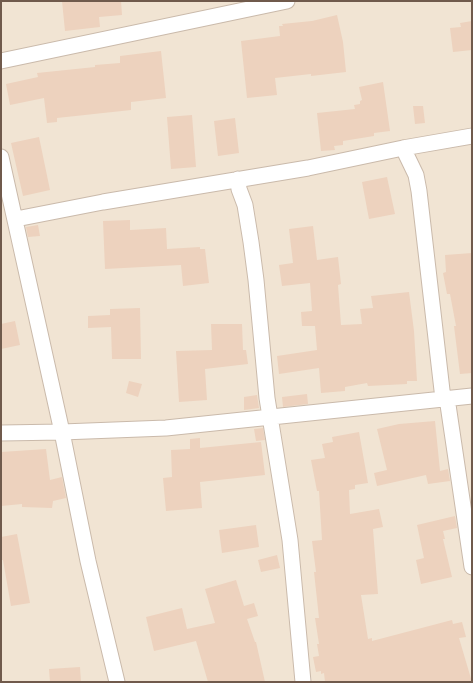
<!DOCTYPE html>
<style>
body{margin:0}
#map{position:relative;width:473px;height:683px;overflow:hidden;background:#faf2e4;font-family:"Archivo Narrow",sans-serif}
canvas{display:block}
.frame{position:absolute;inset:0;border:2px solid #705a4c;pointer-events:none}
</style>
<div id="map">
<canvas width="473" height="683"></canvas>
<div class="frame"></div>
</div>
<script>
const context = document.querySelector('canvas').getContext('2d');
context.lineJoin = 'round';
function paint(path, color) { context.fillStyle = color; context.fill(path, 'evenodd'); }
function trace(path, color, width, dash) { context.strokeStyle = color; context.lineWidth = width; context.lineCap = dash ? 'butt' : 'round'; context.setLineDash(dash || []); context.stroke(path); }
const residential = new Path2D(`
 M1,1H472V682H1Z`);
const building = new Path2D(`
 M62,1H121L122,15L99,17L100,27L65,31Z
 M337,15L343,42L346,72L311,76V74L275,78L277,95L247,98L241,41L280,36L279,26H283L282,24L312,21Z
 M472,21V50L453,52L450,28L461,27L460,23Z
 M161,51L166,98L131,102V110L57,118V122L47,123L44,98L10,105L6,84L38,77L37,73L95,67V65L120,63V56Z
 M383,82L390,131L374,133V136L343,141V145L334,146L335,150L321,151L317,113L355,109L354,105L360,104V101L362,100L359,87Z
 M413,106H423L425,123L415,124Z
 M192,115L196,167L171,169L167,117Z
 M235,118L239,153L218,156L214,121Z
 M39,137L50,190L23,196L11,143Z
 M387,177L395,214L369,219L362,182Z
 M130,220V230L166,228L167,249L200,247V249H205L209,283L183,286L181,265L105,269L103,221Z
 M38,225L40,236L28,237L26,227Z
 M313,226L317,260L338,257L341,284L338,285L341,325L362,324L360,309L373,308L371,296L409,292L414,331L417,381H407V384L368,386L367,383L345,387V391L321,393L319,368L279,374L277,356L317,350L315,326H302L301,312L312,311L310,283L282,286L279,265L293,263L289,229Z
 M472,253V373L460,374L454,326H456L450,294H447L443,273L446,272L445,255Z
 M140,308L141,359H112L111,327L88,328V316L110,315V309Z
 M15,321L20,345L1,349V324Z
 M211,324H242L243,350H246L248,364L205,369L207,400L179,402L176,351L212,350Z
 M129,381L142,384L138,397L126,393Z
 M307,394L308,404L283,407L282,397Z
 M257,395L259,408L244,410V397Z
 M435,421L440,471L448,469L450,481L428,484L426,475L377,486L374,473L387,470L377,429L399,424Z
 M263,428L265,440L256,441L254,429Z
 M359,432L368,483L355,485V489L349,490L350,514L379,509L383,527L373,529L378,594L361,595L368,639L372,638V641L452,620L453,624L462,622L466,637L459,638L472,682H325L324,673L321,674V671L316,672L313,657L319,656L317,644H319L315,618H319L314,572H316L312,541L322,540L319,491H317L311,460L325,458L322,444L333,442L332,437Z
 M200,438V448L261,442L265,475L200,482L202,508L166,511L163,478L172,477L171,450L190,449V439Z
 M46,449L50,480L62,477L66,498L53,501L52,508L22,507V504L1,506V452Z
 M455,516L457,528L443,531L445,539H443L452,577L421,584L416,560L424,558L417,525Z
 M256,525L259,547L222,553L219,530Z
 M17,534L30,603L11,606L3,560H1V537Z
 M277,555L280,568L261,572L258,560Z
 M236,580L244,606L254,603L258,616L247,619L255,642H256L265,682H208L196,641L154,651L146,617L182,608L187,629L215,623L205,589Z
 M80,667L81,682H50L49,669Z`);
const minor = new Path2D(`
 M1,61L287,1
 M403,148L416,175L419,191L443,399
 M1,157L62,432L88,561L117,682
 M238,179L239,189L245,205L251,242L256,280L267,398L290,540L303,682
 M16,219L103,202L308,168L403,148L472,136
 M447,398L472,567
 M1,433L62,432L166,428L472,396`);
paint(residential, '#f1e4d3');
paint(building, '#edd2be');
trace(minor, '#cabaab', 17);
trace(minor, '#fff', 15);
</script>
